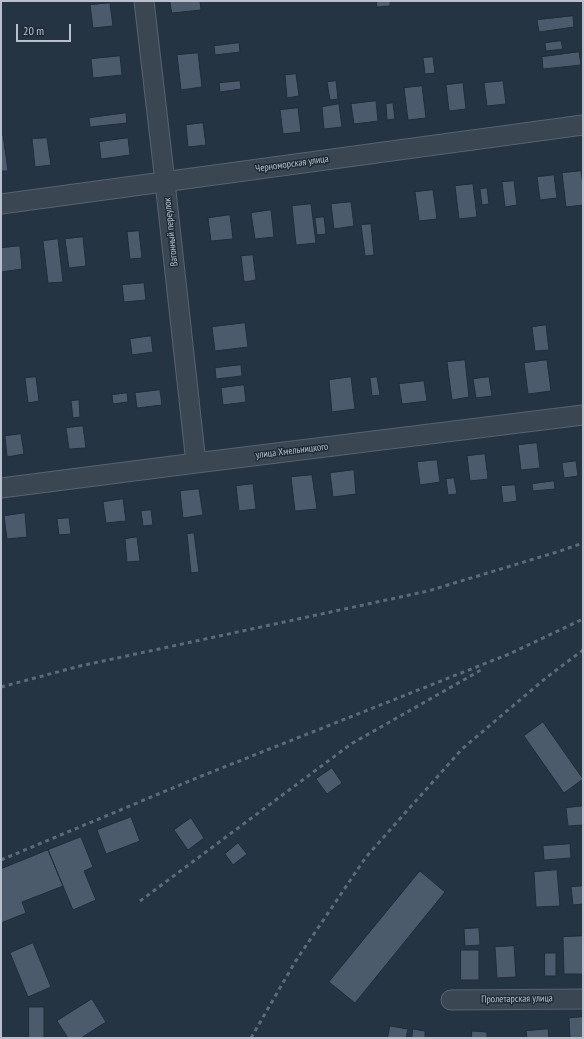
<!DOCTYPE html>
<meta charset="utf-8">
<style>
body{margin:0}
#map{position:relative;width:584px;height:1039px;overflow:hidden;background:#253443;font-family:"PT Sans Narrow",sans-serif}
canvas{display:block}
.frame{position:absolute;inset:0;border:2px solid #b7c0cc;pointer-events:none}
.scale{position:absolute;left:16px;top:24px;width:55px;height:18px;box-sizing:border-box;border:2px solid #b7c0cc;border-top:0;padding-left:5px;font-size:12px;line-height:14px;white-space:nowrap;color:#b7c0cc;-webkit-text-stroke:3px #1f2b38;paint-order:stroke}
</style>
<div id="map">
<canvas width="584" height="1039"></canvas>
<div class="frame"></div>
<div class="scale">20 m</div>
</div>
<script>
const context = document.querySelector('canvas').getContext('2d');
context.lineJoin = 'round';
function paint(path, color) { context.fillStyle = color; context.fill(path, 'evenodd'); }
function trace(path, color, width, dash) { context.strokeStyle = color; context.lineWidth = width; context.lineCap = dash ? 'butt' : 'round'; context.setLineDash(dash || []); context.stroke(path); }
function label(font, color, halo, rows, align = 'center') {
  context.font = font + ' "PT Sans Narrow",sans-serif'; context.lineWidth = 3; context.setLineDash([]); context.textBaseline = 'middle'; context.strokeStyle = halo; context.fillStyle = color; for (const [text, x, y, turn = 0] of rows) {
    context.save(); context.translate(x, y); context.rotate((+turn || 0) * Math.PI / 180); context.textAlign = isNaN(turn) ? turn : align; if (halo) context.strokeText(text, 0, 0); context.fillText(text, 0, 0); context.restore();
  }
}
const building = new Path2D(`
 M170,1H200L201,10L172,13Z
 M377,1H390V6L377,7Z
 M110,3L113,26L93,28L90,5Z
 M573,16L574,27L539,32L537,20Z
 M561,41L563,49L546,51L545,43Z
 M239,43L240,52L215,55L214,46Z
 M579,52L581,65L543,69L542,57Z
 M198,53L202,87L181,90L177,55Z
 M120,56L122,75L93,78L91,59Z
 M433,57L435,73L425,74L423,58Z
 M296,74L299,96L287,98L285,75Z
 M240,81L241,89L220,92L219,83Z
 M336,81L338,99L330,100L327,82Z
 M503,81L506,104L487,106L484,83Z
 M463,83L466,109L449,111L446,85Z
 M422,86L426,118L408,120L404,88Z
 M376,101L378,121L354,124L351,104Z
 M393,103L395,119L387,120L386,104Z
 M339,104L342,127L324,129L322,107Z
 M298,108L301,132L283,134L280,110Z
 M126,113L127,123L90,127L89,118Z
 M203,123L206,145L188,147L186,125Z
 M1,135H3L8,171H1Z
 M47,138L51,165L35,167L32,139Z
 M128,138L130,155L101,159L99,142Z
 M581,171L583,185V205L566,207L562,173Z
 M554,175L557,198L540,200L537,177Z
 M514,181L517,205L505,207L502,182Z
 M473,184L477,217L459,219L455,186Z
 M487,188L489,204L482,205L480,189Z
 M433,190L437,219L419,221L415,192Z
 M351,202L354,226L334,229L331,204Z
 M311,204L316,243L296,245L292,206Z
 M271,210L274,237L255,239L251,213Z
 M230,215L233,239L211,241L208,218Z
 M324,217L326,234L317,235L315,218Z
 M371,224L374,255L365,256L361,225Z
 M139,231L142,258L130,259L127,232Z
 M83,237L86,266L69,268L65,239Z
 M58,239L63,282L48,283L43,241Z
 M20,246L22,269L1,272V248Z
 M253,255L256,280L244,282L241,256Z
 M144,283L146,300L124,302L122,285Z
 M245,323L248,347L215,351L212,327Z
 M546,325L549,350L535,351L532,327Z
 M151,336L153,352L132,355L130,339Z
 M465,360L469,397L452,400L447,362Z
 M547,360L551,391L528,394L524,363Z
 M241,365L242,376L216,379L215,368Z
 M36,377L39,401L28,403L25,378Z
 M351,377L355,409L332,412L329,380Z
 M377,377L380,395L372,396L370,378Z
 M489,377L492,396L476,398L473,379Z
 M424,381L427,401L402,404L399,384Z
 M244,385L246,402L223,405L221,388Z
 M160,390L162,405L137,408L135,393Z
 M127,393L128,402L113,404L112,395Z
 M79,400L80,417L73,418L71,401Z
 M83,426L86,448L69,449L66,428Z
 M21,434L24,454L7,457L5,436Z
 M537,443L540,468L521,470L518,445Z
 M485,454L488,479L470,481L467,456Z
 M437,460L440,482L420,485L417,462Z
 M576,461L578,476L564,478L562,463Z
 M354,470L356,494L333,497L330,473Z
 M312,475L317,509L295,511L291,477Z
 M454,478L457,494L448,495L446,479Z
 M554,481L555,489L533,491L532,484Z
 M253,484L256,509L239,511L236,486Z
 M515,485L517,501L503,503L501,486Z
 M199,489L203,515L183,518L180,491Z
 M123,499L126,521L106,523L103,502Z
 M151,510L153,525L143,526L141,511Z
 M25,513L27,537L7,539L4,516Z
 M69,518L71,534L59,535L57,519Z
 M194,533L199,572L191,573L187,534Z
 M137,537L140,561L127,562L125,539Z
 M543,722L583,779L564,793L524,736Z
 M332,768L342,783L327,794L316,779Z
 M583,806V825L568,826L566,808Z
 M131,817L140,841L106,854L97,830Z
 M191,818L204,838L188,850L174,830Z
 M81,837L93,867L84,871L96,900L73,910L48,850Z
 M238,843L247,854L233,865L225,854Z
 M570,844L571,858L544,860L543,846Z
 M48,850L63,886L22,902L26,913L1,923V869Z
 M557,870L560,906L536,907L534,872Z
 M420,871L445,892L355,1003L329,982Z
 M583,886V904L573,905L571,887Z
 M479,928L480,945L465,946L464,929Z
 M583,936V974H564L563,937Z
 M33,943L51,987L28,997L10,953Z
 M514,946L516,977L497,978L495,947Z
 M461,950H479V980H461Z
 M545,953H556V976H545Z
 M92,999L106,1022L81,1038H68L57,1021Z
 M29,1007H44V1038H29Z
 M583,1017V1038H570L569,1018Z
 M390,1026L408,1029L406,1038H388Z
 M413,1029L425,1031V1038H412Z
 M548,1029L549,1038H527L526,1031Z
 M472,1031L487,1032V1038H472Z`);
const street = new Path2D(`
 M144,1L165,182L196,463
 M1,204L583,125
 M1,488L196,463L583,415
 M451,1000L583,999`);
const rail = new Path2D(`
 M505,656L583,619
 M1,687L80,666L428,591L557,552L583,543
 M1,860L199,777L509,654
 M140,901L351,744L481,670
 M251,1038L295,962L366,857L462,749L547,677L583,650`);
const streetNames = [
 ["Черноморская улица",292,164,-8],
 ["Вагонный переулок",171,232,-96],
 ["улица Хмельницкого",292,451,-7],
 ["Пролетарская улица",517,999,-1]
];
paint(building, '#4c5b6c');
trace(building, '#212d3a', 1);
trace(street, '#586370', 21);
trace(street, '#3a4652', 19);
trace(rail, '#5c6a79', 3, [4, 4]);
label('10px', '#b7c0cc', '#1f2b38', streetNames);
</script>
